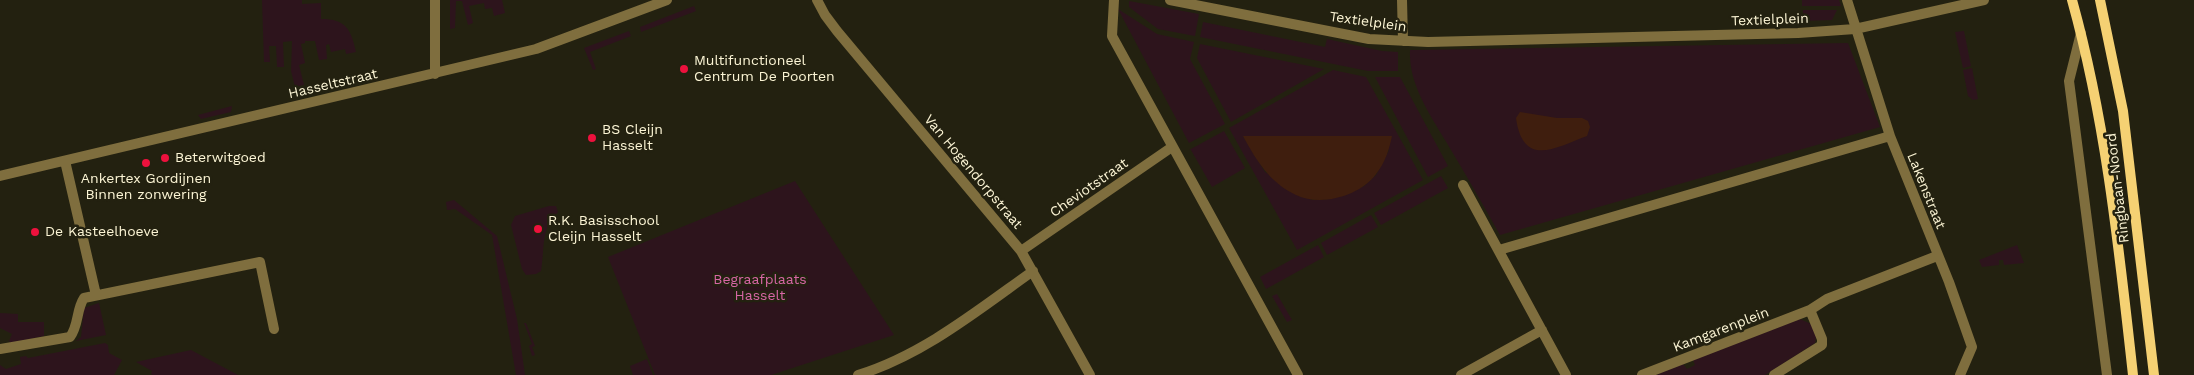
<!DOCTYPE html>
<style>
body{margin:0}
canvas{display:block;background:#232110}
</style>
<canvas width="2194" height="375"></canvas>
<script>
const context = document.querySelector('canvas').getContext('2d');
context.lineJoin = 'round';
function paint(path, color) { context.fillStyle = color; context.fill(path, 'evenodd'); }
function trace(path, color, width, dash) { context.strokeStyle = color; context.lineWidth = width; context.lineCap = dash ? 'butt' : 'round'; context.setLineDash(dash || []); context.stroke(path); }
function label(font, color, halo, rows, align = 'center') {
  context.font = font + ' "Work Sans",sans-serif'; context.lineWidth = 5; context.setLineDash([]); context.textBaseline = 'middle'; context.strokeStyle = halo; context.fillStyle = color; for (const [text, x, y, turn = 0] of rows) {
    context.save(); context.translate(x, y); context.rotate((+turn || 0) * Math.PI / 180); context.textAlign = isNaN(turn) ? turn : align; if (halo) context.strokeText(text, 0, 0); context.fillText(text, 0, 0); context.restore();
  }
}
const green = new Path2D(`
 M262,0H302V4L321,3V19C346,19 351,29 356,52L346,54L345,49L331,52L329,44L326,45L327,59L319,60L315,41H305V43L301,44L305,63L299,65L304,85L295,87L291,71L292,41L283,42L284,67H277L276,46H269L270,62H264Z
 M450,0H502L505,13L494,16L492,8L485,9L484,3L469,6L473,23L468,25L462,1H456L455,28L450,29Z
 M1802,0H1839L1841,6H1802Z
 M1129,1L1199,14L1195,36L1158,29L1129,7Z
 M694,6L696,11L641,32L640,27Z
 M1118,9L1157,34L1194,42L1190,59L1225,124L1189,143Z
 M1803,10H1837L1832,20L1803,21Z
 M1203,22L1325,47L1327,39L1382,51L1398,52V71H1368L1200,37Z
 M629,31L631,36L590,52L596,69L593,70L584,48Z
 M1964,31L1971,66L1963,68L1955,32Z
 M1848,43L1880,127L1500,235C1485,208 1470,182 1454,155C1436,123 1408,88 1410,50Z
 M1200,44L1324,69L1231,122L1197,58Z
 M1972,68L1978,99L1973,100L1968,96L1963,70Z
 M1333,70L1366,77L1423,180L1297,250L1229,128ZM1243,136L1389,150L1376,175L1364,186L1330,199L1312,200L1265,172Z
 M1375,77H1400L1448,166L1428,177Z
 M232,106L231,112L201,119L198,115Z
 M1224,131L1245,168L1212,187L1191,150H1189Z
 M1441,176L1448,188L1381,225L1374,213Z
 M795,181L894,335L771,375H655L608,257Z
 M454,200L497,236L517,319L525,375H516L492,235L455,209L447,210L446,202Z
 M549,206H556L558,212C540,229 545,249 541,271L536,274L526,275L522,269L511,225L515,216Z
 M1371,215L1378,227L1327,255L1321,243Z
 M1318,245L1324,257L1266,289L1260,277Z
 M2017,245L2024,263L2004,265L2003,260H1999V265L1982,267L1979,260Z
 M1277,294L1292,320L1287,322L1272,296Z
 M99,303L106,335L76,341L81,337L84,308Z
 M0,313L18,314V322H44V336L11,343L9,341L12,334L0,328Z
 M1800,319L1811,324L1816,336L1815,343L1765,375H1656L1683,364L1687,369L1695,365L1693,360Z
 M524,323H526L535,346L532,347L535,355L532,356L529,346L532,344Z
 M105,343L108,345L109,353L122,360L114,375H0V365L6,369L21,364L20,357L26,356L28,358Z
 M191,350L238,375H153L151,374L152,371L136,362Z
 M647,359L653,375H633L630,366Z`);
const water = new Path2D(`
 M1520,112L1557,118H1582L1588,121L1590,127L1587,136C1555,148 1523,168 1516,118Z
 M1243,136H1392C1389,150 1385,163 1376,174C1360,196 1321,207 1296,195C1270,183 1256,160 1243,136Z`);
const street = new Path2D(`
 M435,0V74
 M817,0L825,15L837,31L1021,251L1090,375
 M1114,0L1112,36L1298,375
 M1170,0L1369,39L1428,42L1798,33L1855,29L1984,0
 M1402,0L1403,41
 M1847,0L1890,136L1949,282L1972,347L1960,375
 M2081,33L2069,81L2107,375
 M65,161L96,295
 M0,176L536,49L667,0
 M1463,185L1566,375
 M1499,250L1890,136
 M1021,251L1172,147
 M0,349L70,337C79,325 76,310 84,298L260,262L274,329
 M858,375C923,355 978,310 1033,271
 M1461,375L1542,330
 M1642,375L1810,310L1827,299L1937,256
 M1774,375L1822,345V339L1810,310`);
const secondary = new Path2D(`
 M2072,0C2106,122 2119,249 2133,375
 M2100,0L2123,111L2154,375`);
const markers = [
 [684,69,5,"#ed113d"],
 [592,138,5,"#ed113d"],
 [165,158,5,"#ed113d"],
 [146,163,5,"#ed113d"],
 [538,229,5,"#ed113d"],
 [35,232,5,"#ed113d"]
];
const streetNames = [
 ["Textielplein",1770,20,-2],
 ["Textielplein",1368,22,8],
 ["Hasseltstraat",333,84,-13],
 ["Van Hogendorpstraat",973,172,50],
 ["Cheviotstraat",1089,188,-35],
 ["Ringbaan-Noord",2118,188,-97],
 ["Lakenstraat",1926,191,68],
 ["Kamgarenplein",1721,330,-21]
];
const poiNames = [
 ["Multifunctioneel",694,61],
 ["Centrum De Poorten",694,77],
 ["BS Cleijn",602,130],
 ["Hasselt",602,146],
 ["Beterwitgoed",175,158],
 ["Ankertex Gordijnen",146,179,"center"],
 ["Binnen zonwering",146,195,"center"],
 ["R.K. Basisschool",548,221],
 ["Cleijn Hasselt",548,237],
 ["De Kasteelhoeve",45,232]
];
const parkNames = [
 ["Begraafplaats",760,280],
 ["Hasselt",760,296]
];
paint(green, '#2d141c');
paint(water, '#3f1e0e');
trace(street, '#7f6e3e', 10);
trace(secondary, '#f5d173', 10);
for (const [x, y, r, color] of markers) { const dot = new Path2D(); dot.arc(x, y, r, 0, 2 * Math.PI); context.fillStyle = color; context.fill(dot); trace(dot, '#232110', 2); }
label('14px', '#fcf5d5', '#232110', streetNames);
label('14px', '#fcf5d5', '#232110', poiNames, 'left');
label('14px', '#d766a5', '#232110', parkNames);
</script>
